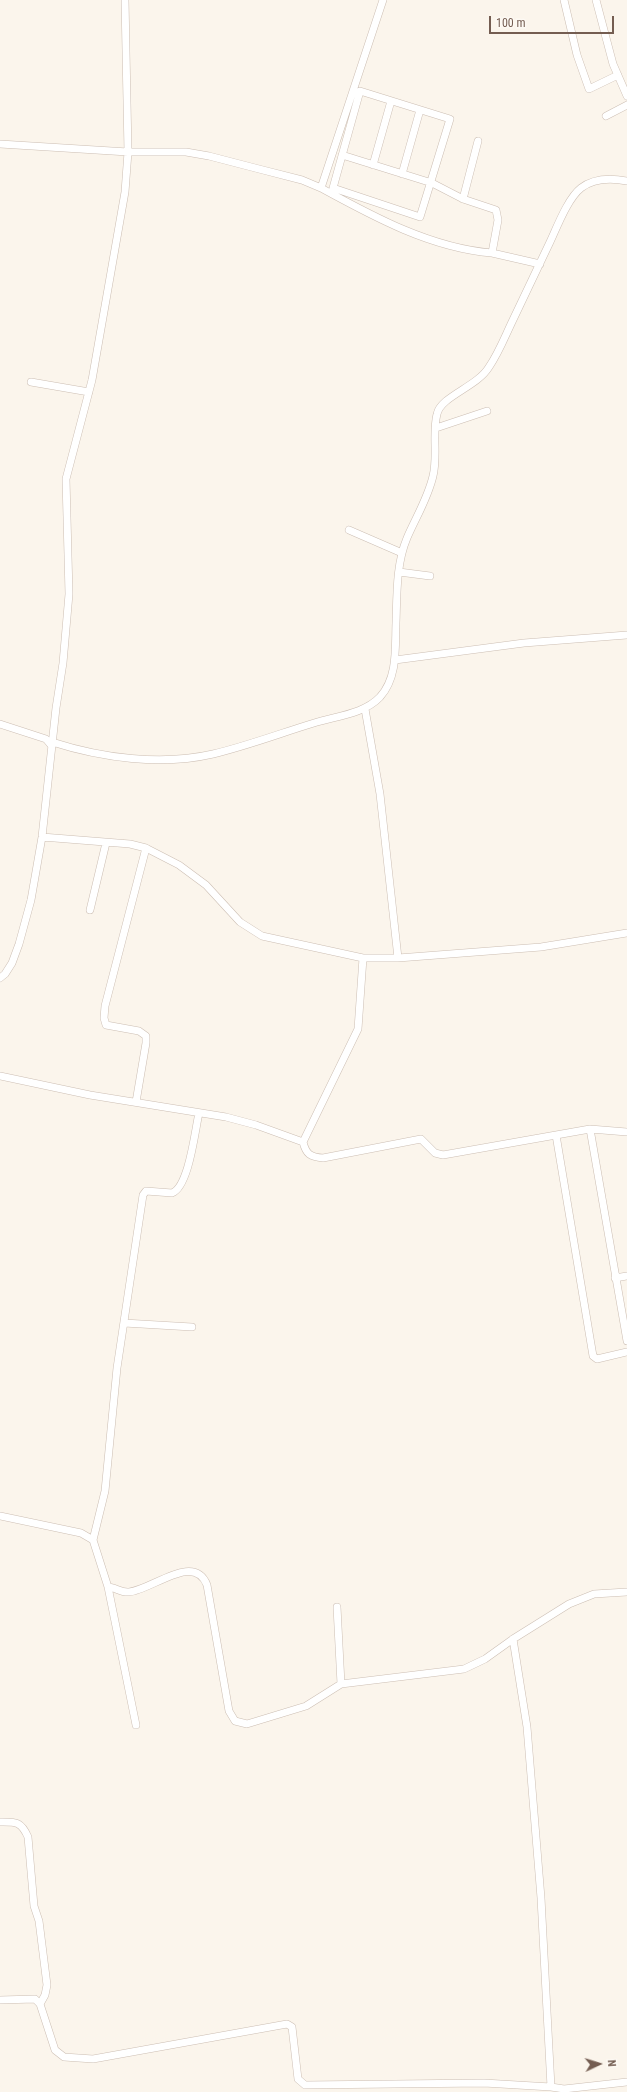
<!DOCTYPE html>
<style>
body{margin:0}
#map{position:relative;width:627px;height:2092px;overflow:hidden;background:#fbf5ec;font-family:"Roboto Condensed",sans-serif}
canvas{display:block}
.north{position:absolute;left:579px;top:2044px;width:40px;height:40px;-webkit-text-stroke:3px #fdf9f3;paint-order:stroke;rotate:86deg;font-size:11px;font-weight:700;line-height:16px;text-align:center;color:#745d51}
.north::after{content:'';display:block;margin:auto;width:14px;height:18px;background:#745d51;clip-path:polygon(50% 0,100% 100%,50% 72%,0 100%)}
.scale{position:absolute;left:489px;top:16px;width:125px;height:18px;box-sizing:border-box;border:2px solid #745d51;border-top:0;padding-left:5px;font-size:12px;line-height:14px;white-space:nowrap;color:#745d51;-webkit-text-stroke:3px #fdf9f3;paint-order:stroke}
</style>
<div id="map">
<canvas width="627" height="2092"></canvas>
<div class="north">N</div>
<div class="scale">100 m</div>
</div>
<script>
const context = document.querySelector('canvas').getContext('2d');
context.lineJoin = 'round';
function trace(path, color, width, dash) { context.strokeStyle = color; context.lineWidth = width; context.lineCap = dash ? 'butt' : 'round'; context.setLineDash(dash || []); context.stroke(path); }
const minor = new Path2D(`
 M383,0L321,188C374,217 431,248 492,253
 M564,0L577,55L589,89L618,75
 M596,0L613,64L627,96
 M360,91L450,119L420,217L333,188Z
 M606,116L627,105
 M0,144L128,152H186L209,156L259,169L302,180L321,188
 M342,155L432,183L463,199L496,210L498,220L492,253L540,264
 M373,165L391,101
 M402,174L420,110
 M463,199L478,141
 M31,382L89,392
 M436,428L487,411
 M349,530L402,553
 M399,572L430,576
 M395,660L524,643L627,635
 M365,709L380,794L398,958
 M0,724L46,739L51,745
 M52,742C102,758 161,766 213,754C247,746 281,733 314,723C336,716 364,714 380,697C398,677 395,648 396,623C397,595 396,564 407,538C416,517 428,498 433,476C438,456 432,434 437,414C441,396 477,387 489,367C498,354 504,339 511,324C524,297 537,269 550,242C557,227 568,198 581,188C594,178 611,178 627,181
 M42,837L130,844L146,848L179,865L206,885L240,922L262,936L363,958H398L541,947L627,933
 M90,910L106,843
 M0,978L5,974L12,963L19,944L31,900L42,837L56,708L63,663L69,594L66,479L92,380L125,192L128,152L125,0
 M0,1076L90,1095L226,1117L256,1125L303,1142L358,1029L363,958
 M136,1102L146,1043V1036L139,1031L106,1025L104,1018L105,1006L146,848
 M590,1129L627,1341
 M556,1135L593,1356L597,1359L627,1352
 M303,1142C306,1154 310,1157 323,1158L421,1139L435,1153L443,1155L590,1129L627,1132
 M615,1278L627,1276
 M124,1323L192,1327
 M0,1516L81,1533L93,1540
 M108,1587C115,1587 121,1593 129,1592C152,1590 194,1552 207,1585L229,1711L235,1721L247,1724L306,1706L341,1684L464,1669L485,1659L513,1639L569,1604L594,1594L627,1592
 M337,1607L341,1684
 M513,1639L527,1727L541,1898L551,2087L564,2089L627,2082
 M136,1725L108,1587L93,1540L105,1491L117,1368L143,1195L146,1191L172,1193C189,1187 195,1130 199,1113
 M0,1822C16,1822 21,1821 28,1837L34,1906L39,1921L47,1985L45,1995L40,2004
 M0,2000L35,1999L40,2004L55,2050L64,2057L93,2059L287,2024L292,2027L298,2079L305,2085L484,2083L551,2087`);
trace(minor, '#ccbeb3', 8);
trace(minor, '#fff', 7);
</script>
